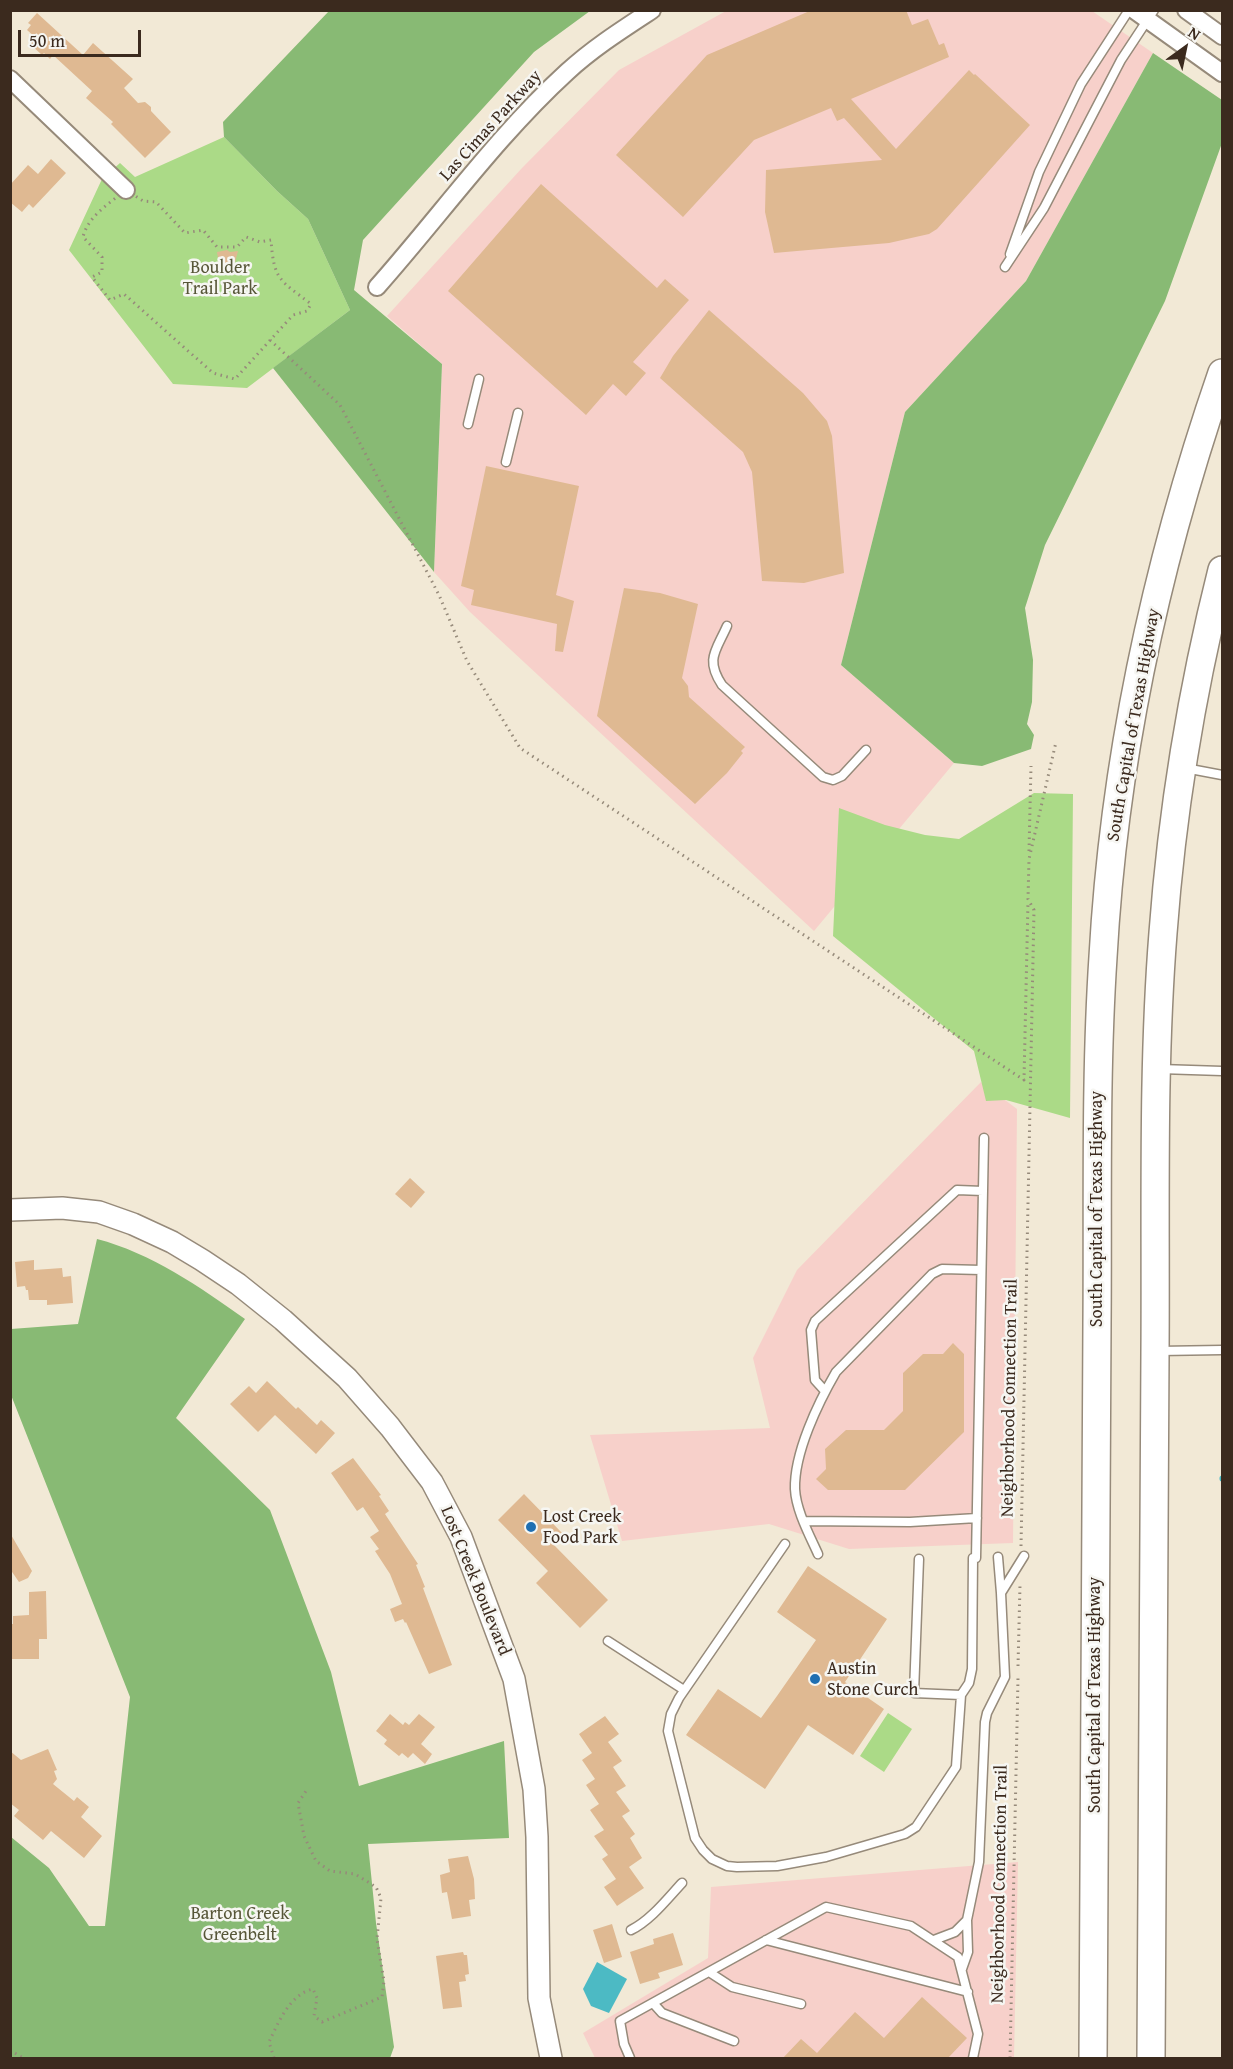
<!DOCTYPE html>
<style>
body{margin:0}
#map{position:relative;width:1233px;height:2069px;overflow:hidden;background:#f2e9d6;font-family:"Gentium Book Plus",serif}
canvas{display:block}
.frame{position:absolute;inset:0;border:12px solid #3b2a1e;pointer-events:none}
.north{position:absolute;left:1155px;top:18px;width:60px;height:60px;-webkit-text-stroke:4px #f6f6f2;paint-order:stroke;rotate:33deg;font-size:16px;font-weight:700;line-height:24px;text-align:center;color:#3b2a1e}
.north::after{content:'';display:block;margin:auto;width:21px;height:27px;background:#3b2a1e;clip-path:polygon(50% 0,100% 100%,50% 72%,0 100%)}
.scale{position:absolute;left:18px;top:30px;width:123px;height:27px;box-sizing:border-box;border:3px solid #3b2a1e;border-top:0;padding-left:8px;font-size:18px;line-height:21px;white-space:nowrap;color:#3b2a1e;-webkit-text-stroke:4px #f6f6f2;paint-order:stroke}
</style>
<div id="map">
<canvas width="1233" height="2069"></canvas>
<div class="frame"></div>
<div class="north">N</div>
<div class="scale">50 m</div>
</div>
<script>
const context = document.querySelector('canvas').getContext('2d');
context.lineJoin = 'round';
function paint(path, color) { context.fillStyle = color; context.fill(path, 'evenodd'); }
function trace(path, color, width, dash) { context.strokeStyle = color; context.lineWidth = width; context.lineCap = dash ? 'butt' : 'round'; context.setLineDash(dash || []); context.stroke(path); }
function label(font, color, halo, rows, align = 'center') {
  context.font = font + ' "Gentium Book Plus",serif'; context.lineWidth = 5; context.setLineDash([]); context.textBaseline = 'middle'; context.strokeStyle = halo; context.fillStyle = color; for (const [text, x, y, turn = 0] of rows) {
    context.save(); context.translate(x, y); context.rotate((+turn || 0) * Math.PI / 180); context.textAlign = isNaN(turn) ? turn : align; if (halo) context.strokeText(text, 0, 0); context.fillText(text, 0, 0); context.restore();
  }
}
const built = new Path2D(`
 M726,11H1092L1153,53L1026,281L905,412L841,665L954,763L814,931L470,612L434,572L442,364L387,316L522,168L619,70Z
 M981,1082L1017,1109L1013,1543L849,1549L769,1524L622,1541L590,1435L770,1428L753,1358L797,1270Z
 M1018,1862L1014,2058H595L583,2033L708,1958L711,1887Z`);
const green = new Path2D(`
 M224,137L277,191L308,219L350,310L247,388L173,384L69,250L102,179L120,163L135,177Z
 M1034,793L1073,794L1070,1118L1006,1100L986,1101L974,1051L833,936L839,808L885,825L925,835L959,839Z
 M888,1713L912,1729L884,1772L860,1756Z`);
const forest = new Path2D(`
 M329,11H590L534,52L363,240L354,290L442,364L434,572L273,368L350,310L308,219L277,191L224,137L223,122Z
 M1153,53L1222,100V143L1165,301L1045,545L1025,608L1033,660L1032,702L1027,724L1034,735L1031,749L982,766L954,763L841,665L905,412L1026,281Z
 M97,1239C151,1253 200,1287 245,1319L176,1418L270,1510L331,1672L359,1786L504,1741L509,1838L368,1844L376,1923L394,2047L390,2058H11V1837L49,1868L89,1926H105L130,1697L11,1395V1329L78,1324Z`);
const water = new Path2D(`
 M597,1962L627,1979L609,2013L591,2006L583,1989Z`);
const stream = new Path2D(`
 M1222,1478V1479`);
const building = new Path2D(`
 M812,10H906L912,25L928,19L939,45L944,43L949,57L851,99L896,149L969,70L974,75L975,74L1030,125L937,229L929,234L889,243L774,253L765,212L766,170L882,160L844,118L837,121L831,108L754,140L683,217L616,155L707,55Z
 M37,13L83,55L93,43L133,79L124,88L138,103L145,102L151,107V111L171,132L145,158L111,124L113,122L86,98L92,91L53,55L50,59L44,53L42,55L29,43L35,37L27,30L31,25L28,23Z
 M51,159L66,173L33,208L29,204L22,212L10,202V185L28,165L38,174Z
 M541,184L657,288L665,279L689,300L633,362L646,373L626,396L613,384L586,415L448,291Z
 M227,250L230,252L238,251L233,270L219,264L217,252Z
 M709,310L803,393L827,421L832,436L844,573L804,583L762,581L752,472L743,452L660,378L673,356Z
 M486,466L579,486L556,595L574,601L563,652L555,651L557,624L471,605L474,590L461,586Z
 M624,588L660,593L698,604L682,678L688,686L689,697L745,747L741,751L743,753L727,773L695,804L597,716Z
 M410,1178L425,1192L411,1208L395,1194Z
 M34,1260V1270L62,1268L63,1277L71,1276L73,1303L47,1305V1300H29L28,1290H26L25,1286L17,1287L15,1262Z
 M953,1343L964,1354V1432L905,1490H828L816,1479L826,1469L825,1449L846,1430H884L903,1411V1373L923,1354H943Z
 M267,1381L296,1409L298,1407L317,1425L321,1420L335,1433L316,1454L275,1415L258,1432L230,1404L249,1386L256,1393Z
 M353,1458L381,1495L379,1496L389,1511L385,1514L418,1564L416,1565L425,1587L423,1588L452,1665L429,1674L406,1622L405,1623L403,1619L395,1622L390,1609L402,1604L390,1574L375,1551L379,1549L370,1537L379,1531L363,1507L357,1511L331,1473Z
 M524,1494L563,1534L553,1544L608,1600L580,1628L536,1583L548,1571L498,1520Z
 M10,1533L32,1571L28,1578L19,1582L10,1569Z
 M808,1566L887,1619L845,1682L884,1709L853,1755L808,1725L765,1789L686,1735L718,1689L761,1718L777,1696L816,1640L777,1612Z
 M46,1591L47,1639H39V1659H12L10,1624H13V1616L29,1615V1592Z
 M390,1714L403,1725L405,1722L409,1725L419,1714L435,1727L421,1744L432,1754L425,1764L413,1753L408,1758L402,1753L399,1756L384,1744L387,1740L376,1731Z
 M605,1716L619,1734L608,1742L622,1761L613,1767L626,1786L616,1792L630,1811L622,1816L635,1834L630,1838L642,1858L629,1867L644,1888L617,1906L604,1887L616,1879L602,1859L608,1855L594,1836L604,1830L590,1810L599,1804L586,1785L595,1779L582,1760L592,1753L579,1734Z
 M48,1749L57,1770L54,1771L57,1779L53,1784L74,1801L77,1797L89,1807L81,1817L102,1836L84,1858L51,1831L43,1840L14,1816L19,1810L10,1803V1751L21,1760Z
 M468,1856L474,1879L475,1899L469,1900L471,1916L452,1919L447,1892L442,1893L440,1875L450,1872L448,1859Z
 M612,1924L622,1957L604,1963L593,1930Z
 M673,1933L683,1965L658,1973L660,1978L640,1984L630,1952L654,1944L653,1939Z
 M463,1952L464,1955H467L469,1974L465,1975L466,1981L459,1982L462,2007L443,2009L436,1956Z
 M922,1997L967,2038L948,2058H783L801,2039L817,2053L855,2012L884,2038Z`);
const path = new Path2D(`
 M126,190L143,201L156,202L185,233L203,230L217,247H237L246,237L260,242L271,240C274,281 280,280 311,304L307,311L293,315L235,379L213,373L124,294L110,300L92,277L102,272V257L83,237C88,216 110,203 126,190Z
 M270,340L340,405L439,595L467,661L520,748L1024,1080L1028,901
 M1029,851L1031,766
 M1021,1546L1034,910L1028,899L1029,859L1056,742
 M1018,1666L1020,1585
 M10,2050L23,2058
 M274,2058L269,2042C278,2023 290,1994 313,1989L317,1998L314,2016L322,2022L382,1997L384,1981L377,1939L381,1898L376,1887L355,1874L330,1871L316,1861L304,1836L298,1803L308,1788
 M1010,2058L1018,1678`);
const service = new Path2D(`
 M1010,254L1039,172L1081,84L1129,10
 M1005,267L1044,208L1121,60L1154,10
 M468,424L479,379
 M506,462L518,413
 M727,626C716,651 705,659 722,685L823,777L833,780L842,776L866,750
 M1185,768L1222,775
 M1160,1069L1222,1071
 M1159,1351L1222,1350
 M825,1391L815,1380L811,1330L815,1321L957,1190L983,1191
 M804,1521L910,1522L977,1518
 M785,1544L679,1698L671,1714L668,1731L695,1838L703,1850L712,1859L727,1866L737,1867L777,1866L826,1857L905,1834L916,1827L956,1767L961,1695L969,1683L972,1669L973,1558
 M818,1554C809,1534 796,1510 795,1489C794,1453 818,1403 836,1372L932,1274L942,1269L981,1270
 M998,1557L1001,1593L1024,1556
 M976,1558L984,1138
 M919,1559L914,1693L961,1695
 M608,1641L684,1690
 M967,1920L979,1862L985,1722L987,1713L1005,1677L1001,1593
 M631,1930C651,1920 667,1899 682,1883
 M766,1940L968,1992
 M934,1940L955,1932L967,1920L968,1952L962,1969
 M709,1972L732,1987L801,2004
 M653,2003L662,2013L734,2041
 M630,2058L624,2044L620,2021L826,1907L911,1926L958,1957L978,2034L973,2058`);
const minor = new Path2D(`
 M1134,10L1222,73
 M1186,10L1222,36
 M10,79L126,190
 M377,287C440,216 497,136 567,72C593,48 623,29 652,10`);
const tertiary = new Path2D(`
 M10,1210L62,1208L99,1212L133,1224L172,1242L202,1260L238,1284L283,1320L347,1378L390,1427L432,1482L461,1537L514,1679L534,1789L537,1837L539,1998L551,2058`);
const trunk = new Path2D(`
 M1093,2058C1095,1814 1094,1569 1097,1324C1098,1202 1095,1079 1103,957C1114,758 1157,561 1222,373
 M1151,2058C1152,1823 1154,1588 1155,1353C1156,1213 1152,1072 1163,933C1172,811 1192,689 1222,570`);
const markers = [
 [531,1527,6,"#1f6fb2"],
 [815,1679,6,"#1f6fb2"]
];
const streetNames = [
 ["Las Cimas Parkway",491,126,-48],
 ["South Capital of Texas Highway",1134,725,-80],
 ["South Capital of Texas Highway",1097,1209,-90],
 ["Neighborhood Connection Trail",1010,1398,-89],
 ["Lost Creek Boulevard",475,1581,68],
 ["South Capital of Texas Highway",1095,1695,-90],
 ["Neighborhood Connection Trail",1000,1884,-89]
];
const parkNames = [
 ["Boulder",220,268],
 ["Trail Park",220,289],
 ["Barton Creek",240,1914],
 ["Greenbelt",240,1935]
];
const poiNames = [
 ["Lost Creek",543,1517],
 ["Food Park",543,1538],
 ["Austin",827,1669],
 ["Stone Curch",827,1690]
];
paint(built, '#f7d0ca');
paint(green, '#abda87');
paint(forest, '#88ba74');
paint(water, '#4cbac4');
trace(stream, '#4cbac4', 5);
paint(building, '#dfb992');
trace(service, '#968a7a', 11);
trace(minor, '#968a7a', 20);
trace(tertiary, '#968a7a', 24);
trace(trunk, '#968a7a', 30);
trace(path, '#968a7a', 3, [1.5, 4.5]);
trace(service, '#fff', 8);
trace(minor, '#fff', 16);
trace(tertiary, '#fff', 21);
trace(trunk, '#fff', 27);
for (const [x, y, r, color] of markers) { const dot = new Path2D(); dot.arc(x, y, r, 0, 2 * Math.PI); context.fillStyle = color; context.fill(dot); trace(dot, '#f6f6f2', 2); }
label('18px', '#3b2a1e', '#f6f6f2', streetNames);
label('18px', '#575638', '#f6f6f2', parkNames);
label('18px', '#3b2a1e', '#f6f6f2', poiNames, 'left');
</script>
